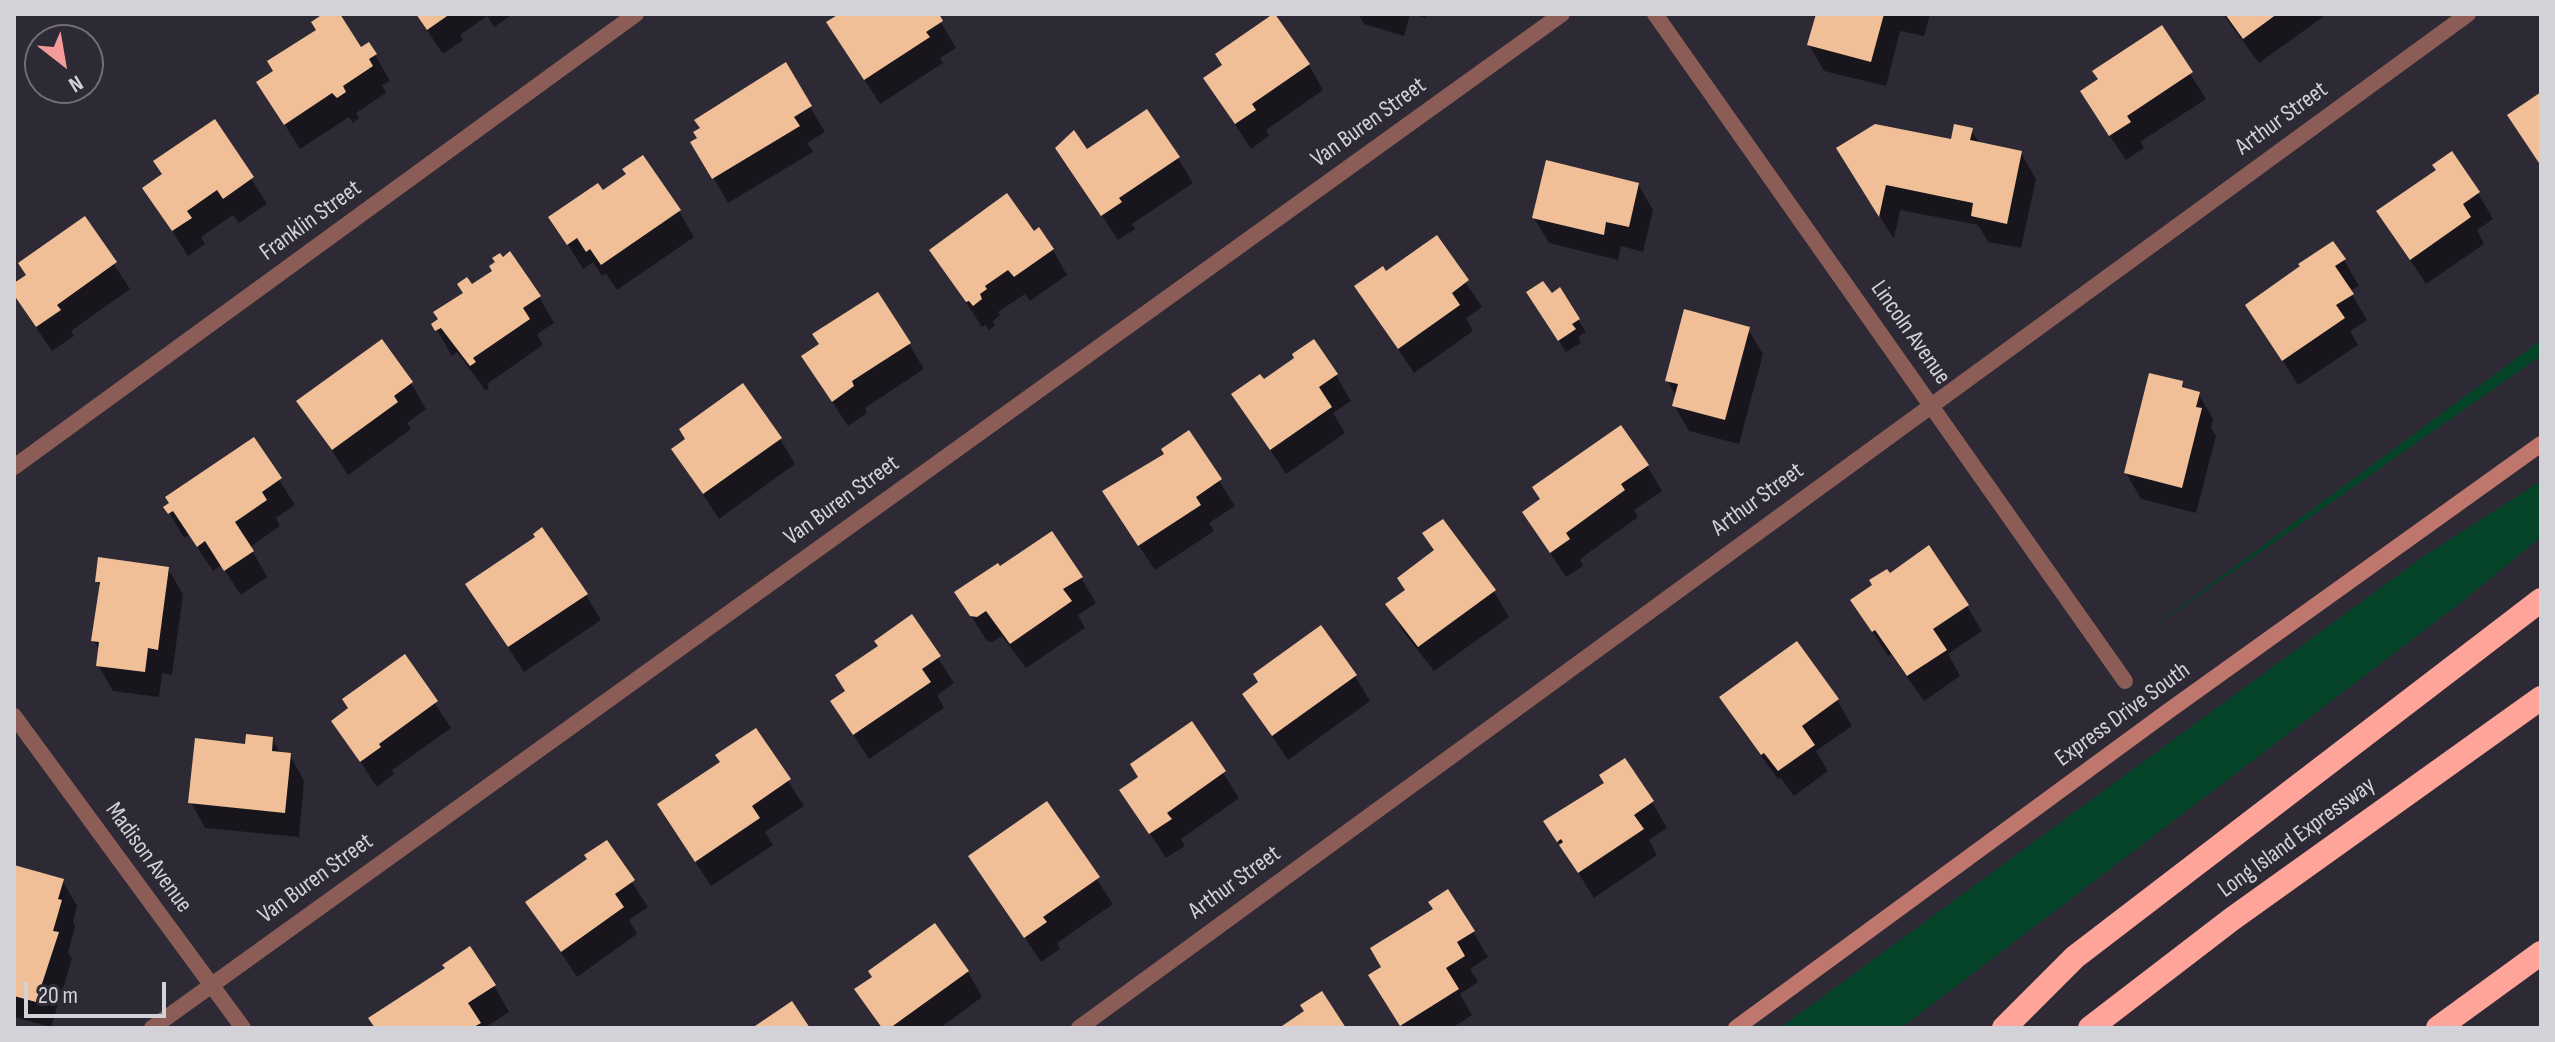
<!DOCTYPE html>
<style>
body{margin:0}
#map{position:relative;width:2555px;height:1042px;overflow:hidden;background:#2d2a35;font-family:"Sofia Sans Condensed",sans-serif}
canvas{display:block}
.frame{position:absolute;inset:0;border:16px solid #d4d2d9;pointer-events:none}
.north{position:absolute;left:24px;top:24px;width:80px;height:80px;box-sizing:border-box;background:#2d2a35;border:2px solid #706d77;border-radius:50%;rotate:149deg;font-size:22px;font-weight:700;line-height:32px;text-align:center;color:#d4d2d9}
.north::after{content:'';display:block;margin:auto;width:28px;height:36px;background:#f59b9b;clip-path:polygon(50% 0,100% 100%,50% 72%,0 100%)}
.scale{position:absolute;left:24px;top:982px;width:142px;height:36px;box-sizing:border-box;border:4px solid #d4d2d9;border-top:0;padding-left:10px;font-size:24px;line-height:28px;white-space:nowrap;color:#d4d2d9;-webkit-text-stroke:6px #2d2a35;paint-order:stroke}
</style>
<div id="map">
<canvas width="2555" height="1042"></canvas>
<div class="frame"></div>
<div class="north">N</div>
<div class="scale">20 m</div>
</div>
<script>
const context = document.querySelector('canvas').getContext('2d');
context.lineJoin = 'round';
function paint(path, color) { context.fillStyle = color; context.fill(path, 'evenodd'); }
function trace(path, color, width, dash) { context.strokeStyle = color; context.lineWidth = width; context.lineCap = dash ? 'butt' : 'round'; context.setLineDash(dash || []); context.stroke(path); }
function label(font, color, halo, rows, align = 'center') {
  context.font = font + ' "Sofia Sans Condensed",sans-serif'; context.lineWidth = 8; context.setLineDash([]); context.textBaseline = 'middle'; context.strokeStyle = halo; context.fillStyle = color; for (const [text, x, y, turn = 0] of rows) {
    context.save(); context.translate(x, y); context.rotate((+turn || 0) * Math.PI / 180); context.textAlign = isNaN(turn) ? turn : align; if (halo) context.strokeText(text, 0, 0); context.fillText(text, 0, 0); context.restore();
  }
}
const green = new Path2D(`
 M2541,340V356L2142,635Z
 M2541,481V537L2463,601L1901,1028H1780L2424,556Z`);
const shadow = new Path2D(`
 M327,14H337L361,50L375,55L390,81L382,85L386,93L356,113L359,118L353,123L349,117L300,149L274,108L276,71L318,31Z
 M416,14H513L494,27L487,16L460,35L463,40L443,54Z
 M843,14H936L956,48L940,58L943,63L880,104L828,23Z
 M1358,14H1410L1404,36L1364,24Z
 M1411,14H1427L1426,18Z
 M1818,14H1930L1924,36L1900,31L1886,86L1824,71L1809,45Z
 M2223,14H2327L2259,63Z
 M2161,28L2206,99L2140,142L2144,148L2126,160L2097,117Z
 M785,65L825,132L807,143L813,152L728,203L693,143Z
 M1309,65L1323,90L1266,130L1269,136L1251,149L1206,79Z
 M215,122L267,204L239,223L233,215L201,237L205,244L188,256L145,188L163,175Z
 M1971,130L1980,144L2021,153L2036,179L2021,248L1988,242L1978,225L1900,210L1894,239L1853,174L1952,142Z
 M1057,148L1178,158L1193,183L1132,224L1135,229L1118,240Z
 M1638,184L1653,210L1643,252L1621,246L1618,260L1549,243L1534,218Z
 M602,193L679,211L694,237L617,290L606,274L602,276L593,262L583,269L551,217Z
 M2478,193L2493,219L2477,230L2484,244L2426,284L2379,212Z
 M84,219L130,289L71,331L74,336L52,351L26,313L14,292V286L28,276Z
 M1033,233L1053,250L1067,275L1030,301L1025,294L998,312L1000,315L993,321L995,326L989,330L985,325L982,327L932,250Z
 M1436,238L1482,307L1466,318L1473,331L1414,373L1357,287L1386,273Z
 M2344,260L2359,286L2350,291L2367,320L2350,331L2358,345L2298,385L2248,305Z
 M472,287L539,297L554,323L537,334L543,345L487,384L489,388L486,391L457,352L452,356L434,325Z
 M1559,290L1586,332L1578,337L1581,343L1566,352L1536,305Z
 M1748,329L1763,354L1739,444L1689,431L1674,405L1676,396L1667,380Z
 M909,344L924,369L865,408L867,413L848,426L819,382Z
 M1336,375L1351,401L1333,413L1345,433L1286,474L1234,395L1263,382Z
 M411,383L426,409L407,423L411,429L348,475L299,401Z
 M2182,383L2186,390L2198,393L2213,419L2211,428L2216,436L2196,513L2141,499L2126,473Z
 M1189,433L1235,506L1209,523L1214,531L1155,570L1119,517L1166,455Z
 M253,439L295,505L276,518L280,526L250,547L267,577L241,595L221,565L213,571L189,535L184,538L166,507Z
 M780,439L795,464L719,519L674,450Z
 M1647,466L1662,491L1634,510L1638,517L1580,559L1583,566L1566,577L1524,513L1542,501Z
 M537,538L586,595L601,620L524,672L468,585Z
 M168,569L183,594L172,675L162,673L159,697L113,691L98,665L100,652L94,641L101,589L97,581Z
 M999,569L1081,578L1096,603L1078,615L1085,628L1026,668L1002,636L992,642L987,641L956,592Z
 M1890,576L1967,606L1982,631L1948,654L1960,676L1924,701L1891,654L1888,656L1853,600Z
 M1494,592L1509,617L1434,671L1402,630L1388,604Z
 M912,617L954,683L937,695L944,708L869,759L832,702L847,692L880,647Z
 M404,657L451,728L392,770L394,774L377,787L333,721Z
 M1355,676L1370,701L1288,760L1244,694Z
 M1722,697L1837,700L1852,726L1816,751L1828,771L1794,796L1781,778L1778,779L1737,723Z
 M1192,724L1239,798L1181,839L1185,846L1166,858L1122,791L1140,778Z
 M756,731L804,806L765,832L773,845L711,886L674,830L722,763Z
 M272,739L281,754L290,755L304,781L299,837L205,828L191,802L247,746Z
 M1652,802L1667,828L1649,840L1657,855L1594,898L1546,822Z
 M1047,804L1113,904L1057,943L1060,949L1041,962L971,856Z
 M606,843L648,907L629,920L637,934L577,977L528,903L589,860Z
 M14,867L62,880L77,906L73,922L75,927L68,952L72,959L51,1027L14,1017Z
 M1473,932L1488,957L1470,969L1478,982L1460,994L1472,1015L1452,1028H1402L1370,976Z
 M968,972L982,997L940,1028H881L857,990Z
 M494,986L509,1012L484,1028H376Z`);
const building = new Path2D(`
 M323,14H340L361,47L369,42L377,54L369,59L373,66L343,86L346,92L337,98L332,93L284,125L256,82L273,71L267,61L316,30L311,22Z
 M416,14H450L427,30Z
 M839,14H939L943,21L926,32L930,37L864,80L826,22Z
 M1273,14H1275L1310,64L1252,104L1256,110L1235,124L1203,78L1222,65L1215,54Z
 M1816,14H1884L1871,62L1807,45Z
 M2225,14H2277L2243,39Z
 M2162,25L2193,72L2127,116L2131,122L2109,136L2080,91L2098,79L2092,71Z
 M786,62L812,106L794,117L800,126L712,179L690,142L697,138L693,132L700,128L694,120Z
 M2541,92V166L2507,115Z
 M1147,109L1180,157L1119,198L1122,202L1101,216L1055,148L1074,130L1087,149Z
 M215,119L254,177L223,199L217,190L187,211L192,218L172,231L142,188L162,174L153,161Z
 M1875,124L1951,139L1954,124L1973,128L1970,140L2022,151L2007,224L1971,216L1973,203L1886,185L1879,217L1836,148Z
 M2452,151L2480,192L2463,204L2471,217L2410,260L2376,211L2436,170L2432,165Z
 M643,155L681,210L601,265L590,249L586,252L577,238L567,245L548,217L598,183L603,190L626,174L622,169Z
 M1546,160L1639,183L1629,227L1606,222L1604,235L1532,218Z
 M1007,193L1034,231L1039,227L1054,249L1014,277L1008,270L985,286L987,289L980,294L982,299L973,306L969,301L966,302L929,250Z
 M85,216L117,262L57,305L61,310L36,327L14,295V283L26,275L18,263Z
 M1437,235L1469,280L1452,293L1460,305L1398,349L1354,286L1383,266L1386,271Z
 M2333,241L2346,259L2335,266L2354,294L2336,305L2345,318L2282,361L2245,305L2300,266L2298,264Z
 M510,251L541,296L523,308L530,319L473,358L476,362L470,366L441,328L435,331L431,324L438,319L433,312L463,293L457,284L467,277L472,284L492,271L489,266L495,262L492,258L500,253L503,257Z
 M1543,281L1552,293L1560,287L1580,319L1572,324L1576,329L1558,341L1526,292Z
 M878,292L911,343L852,381L854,386L832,402L801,356L819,344L812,334Z
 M1684,309L1750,327L1725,420L1672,406L1678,384L1665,381Z
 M382,339L413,382L394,396L398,402L332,450L296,401Z
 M1314,339L1338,374L1319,387L1332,407L1270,450L1231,394L1260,374L1264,379L1294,358L1292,354Z
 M2149,373L2183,381L2182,387L2200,392L2196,407L2202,408L2182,488L2124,473Z
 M743,383L782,438L703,494L671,449L685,439L679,429Z
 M1621,425L1649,465L1621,484L1625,490L1566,533L1570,539L1550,553L1522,512L1540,499L1532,487Z
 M1189,430L1222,479L1196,497L1201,505L1138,546L1102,491L1164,454L1161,449Z
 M254,437L282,478L262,492L267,500L235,522L254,551L224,571L205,541L197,547L173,511L168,514L163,507L169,503L165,497Z
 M1443,519L1496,590L1418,647L1385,604L1405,590L1397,578L1434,550L1422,533Z
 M542,527L588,594L508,647L465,584L535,537L533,534Z
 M1052,531L1083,577L1063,589L1072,601L1010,644L986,611L977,617L970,616L954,592L998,563L1000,566Z
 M1929,545L1969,605L1933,629L1947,650L1907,676L1875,630L1872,632L1850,600L1872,585L1869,580L1887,569L1890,573Z
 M98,557L169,567L158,650L148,648L145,672L96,666L99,642L91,641L100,582H95Z
 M912,614L941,656L922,669L931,682L853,735L830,701L845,691L835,675L878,646L874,641Z
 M1321,625L1357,675L1272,736L1242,694L1258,682L1253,674Z
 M1797,641L1839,699L1802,726L1815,745L1778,771L1764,753L1761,755L1719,697Z
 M405,654L438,701L379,744L381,747L360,762L331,721L348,708L342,699Z
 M1192,721L1226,771L1167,813L1172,819L1149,834L1119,790L1138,777L1130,764Z
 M756,728L791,779L752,806L760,818L695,862L657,804L720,762L715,755Z
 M246,734L273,737L272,751L291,753L285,813L188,803L195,738L245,744Z
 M1625,758L1654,801L1634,815L1644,829L1578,873L1559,845L1563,842L1561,839L1557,842L1543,821L1604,783L1599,775Z
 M1047,801L1100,877L1043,917L1047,922L1024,938L968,856Z
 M607,840L635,880L615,894L624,907L561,952L525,902L587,859L584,855Z
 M14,865L64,879L58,899L62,900L53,931L59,932L36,1002L14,996Z
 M1448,889L1475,931L1457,942L1465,956L1446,968L1459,989L1400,1026L1368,975L1381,967L1370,948L1433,909L1428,902Z
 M935,923L969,971L890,1028H882L854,989L872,977L868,971Z
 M470,946L496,985L468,1003L481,1023L472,1028H375L368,1018L445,968L442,965Z
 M1322,991L1346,1028H1279L1304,1011L1300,1005Z
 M792,1001L810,1028H752Z`);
const minor = new Path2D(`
 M1655,14L2125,681
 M14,467L636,14
 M14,716L243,1028
 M152,1028L1562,14
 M1079,1028L2468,14`);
const secondary = new Path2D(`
 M1736,1028L2167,712L2541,444`);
const motorway = new Path2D(`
 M2004,1028L2075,957L2541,600
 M2090,1028L2232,919L2541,698
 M2438,1028L2541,953`);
const streetNames = [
 ["Arthur Street",2282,119,-36],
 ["Van Buren Street",1369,123,-36],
 ["Franklin Street",311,221,-36],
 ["Lincoln Avenue",1910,333,55],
 ["Arthur Street",1758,500,-36],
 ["Van Buren Street",842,501,-36],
 ["Express Drive South",2123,715,-36],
 ["Long Island Expressway",2297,838,-36],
 ["Madison Avenue",148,858,54],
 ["Van Buren Street",316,879,-36],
 ["Arthur Street",1235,883,-36]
];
paint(green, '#064429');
paint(shadow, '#0007');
paint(building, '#f0bf97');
trace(minor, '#8b5d56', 16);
trace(secondary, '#bf776d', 16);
trace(motorway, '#ffa498', 24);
label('24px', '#d4d2d9', '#2d2a35', streetNames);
</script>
